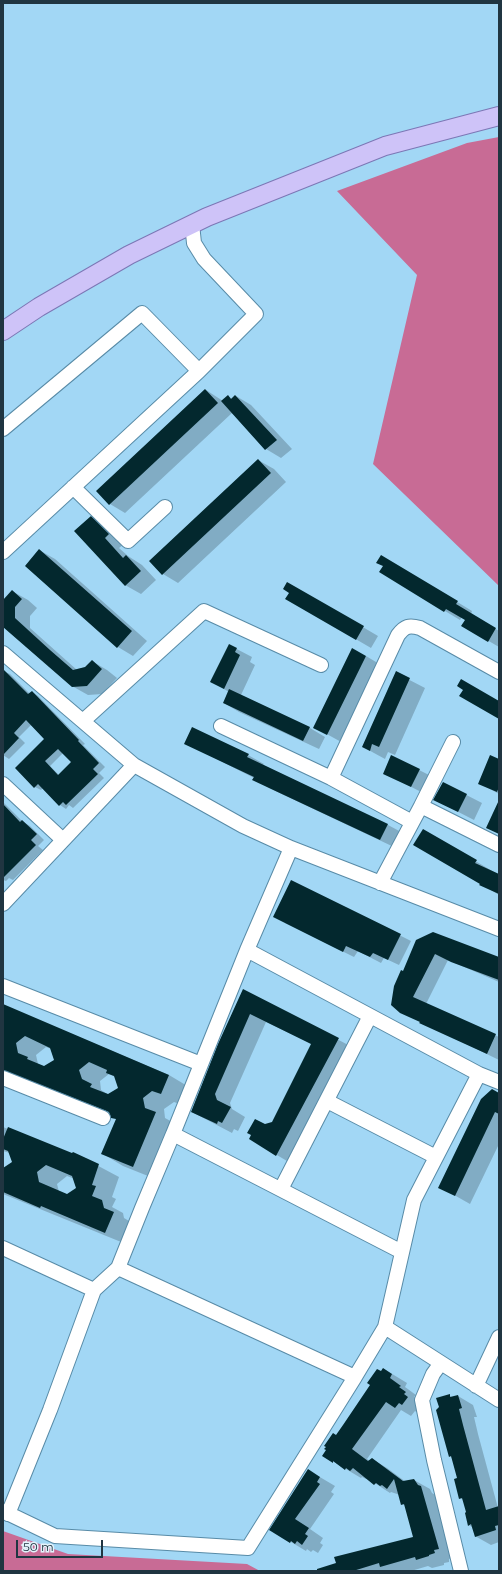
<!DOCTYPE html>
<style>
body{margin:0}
#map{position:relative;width:502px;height:1574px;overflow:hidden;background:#a2d7f5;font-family:Montserrat,sans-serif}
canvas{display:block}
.frame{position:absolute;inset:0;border:4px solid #203541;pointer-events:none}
.scale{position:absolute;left:16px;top:1540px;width:87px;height:18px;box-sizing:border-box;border:2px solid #203541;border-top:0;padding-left:5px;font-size:12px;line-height:14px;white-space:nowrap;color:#203541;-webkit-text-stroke:3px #e3f2fb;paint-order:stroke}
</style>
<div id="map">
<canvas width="502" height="1574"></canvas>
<div class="frame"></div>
<div class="scale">50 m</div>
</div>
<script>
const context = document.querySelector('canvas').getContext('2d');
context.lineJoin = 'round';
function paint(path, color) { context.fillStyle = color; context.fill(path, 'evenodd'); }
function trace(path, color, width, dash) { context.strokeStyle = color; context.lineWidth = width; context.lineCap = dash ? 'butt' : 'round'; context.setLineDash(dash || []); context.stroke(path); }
const forest = new Path2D(`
 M499,137V586L373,464L417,275L337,191L467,143Z
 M3,1531L68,1554L247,1564L260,1571H3Z`);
const shadow = new Path2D(`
 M206,390L223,401L228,396L232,399L236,396L251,405L292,449L281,458L266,449L232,413L125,513L110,504Z
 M258,460L274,469L286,482L178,583L163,574Z
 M91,517L106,526L124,544L119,548L128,556L142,565L156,580L141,594L125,585Z
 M39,550L55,559L147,641L133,656L118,647L26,565Z
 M397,565L472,611L471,614L499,631V647L463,626L466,620L462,617L460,620L445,611Z
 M288,583L378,636L371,648L287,599L290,593Z
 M12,591L28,600L37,608L30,616V628L77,670L85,668L92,661L107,670L117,678L102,694L88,695L72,686L3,625V602Z
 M229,645L252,657L250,662L255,665L241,695L310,728L325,737L319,749L239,712L224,703L229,692L212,682Z
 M366,656L381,665L343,743L314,727Z
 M3,671L10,674L30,694L32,692L38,696L85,744L83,745L105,767L99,773L104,778L73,808L69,805L66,809L60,805L43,788L41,790L35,787L45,739L31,725L19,737L25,743L9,759L3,755ZM63,753L72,762L59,775L50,766Z
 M396,673L425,688L395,755L388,752L385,759L363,747Z
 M185,743L248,755L264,764L263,765L388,825L403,833L396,848L269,788L254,779V778Z
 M499,760V794L479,783Z
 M419,770L435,778L427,795L384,773Z
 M443,783L482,803L474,820L435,800Z
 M3,802L22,821L30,826L44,840L38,846L43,850L13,880L9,878L6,881L3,880Z
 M423,830L499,875V895L481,884Z
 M292,881L411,941L399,965L384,958L381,963L358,951L354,957L285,923Z
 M417,940L499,958V982L448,960L426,1004L499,1037V1060L401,1012L404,972Z
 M243,990L354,1048L292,1164L250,1139L264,1125L273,1123L312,1044L266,1022L230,1103L232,1109L245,1117L238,1131L234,1129L232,1133L192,1112Z
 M3,1005L169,1075L189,1087L182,1105L174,1102L164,1109L165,1118L176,1124L153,1178L123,1166L103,1154L117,1120L112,1115L27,1081L3,1074ZM46,1047L51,1049L55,1060L45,1067L38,1064L36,1055ZM109,1074L115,1077L119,1088L109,1095L101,1090L100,1081Z
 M499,1094V1144L470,1204L440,1187Z
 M3,1127L73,1155L74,1153L119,1177L112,1197L116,1199L112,1207L123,1213L124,1218L134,1224L126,1244L3,1194V1169L13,1163L10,1153L3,1151ZM67,1176L75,1179L78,1188L67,1195L59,1192L57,1184Z
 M384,1369L407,1383L405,1387L416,1395L414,1397L421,1401L418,1413L415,1411L411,1416L401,1410L367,1459L370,1461L372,1459L387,1468L406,1482L414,1480L430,1489L432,1493L437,1496L454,1557L449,1559V1562L444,1563V1565L432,1568L428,1566L411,1571H340L414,1538L406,1506L402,1504L400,1495L391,1492L390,1493L367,1478L366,1479L362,1477L361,1478L324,1456Z
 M450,1396L453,1398L458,1396L473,1405L477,1417H474L478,1434L498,1508L499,1507V1542L491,1545L475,1536L472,1527L469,1525L464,1500L460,1498L458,1478L452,1458L450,1456Z
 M308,1470L335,1486L331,1492L334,1494L310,1529L323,1538L320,1543L323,1545L318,1553L313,1550L311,1552L307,1549L306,1551L271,1530Z`);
const building = new Path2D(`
 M205,389L218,403L109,505L96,491Z
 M228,395L231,399L235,395L277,440L265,450L221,401Z
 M258,459L271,473L162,575L149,561Z
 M91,516L109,534L105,538L123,558L126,555L141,571L125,586L74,531Z
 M39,549L132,631L117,648L25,566Z
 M381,555L458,601L456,604L496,628L488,642L461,626L465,620L446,609L444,612L379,572L383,566L376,563Z
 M287,582L364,626L356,640L285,599L289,593L283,589Z
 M12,590L22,599L15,607V618L50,650L73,670L85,667L92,660L102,669L87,686L72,687L3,627V600Z
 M229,644L237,648L235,652L240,655L224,689L210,682Z
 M352,648L366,656L327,735L313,728Z
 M3,669L28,694L32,691L79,740L78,741L99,763L93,769L98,774L66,805L63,802L59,806L38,784L34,788L15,768L44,739L26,720L14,733L19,738L3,755ZM58,749L71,762L58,775L45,761Z
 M396,671L410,678L379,747L372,744L370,751L362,747Z
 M461,679L499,701V719L459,696L463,690L457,686Z
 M229,689L310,727L303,741L223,703Z
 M192,727L249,754L247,757L388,824L380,840L252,780L254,777L184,744Z
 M391,755L420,769L411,787L383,774Z
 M490,755L499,759V787L497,792L478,784Z
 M443,782L467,794L458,812L433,800Z
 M499,800V834L486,828Z
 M3,804L20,822L22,820L37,834L31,840L36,845L3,878Z
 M423,829L477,860L475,863L499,874V894L479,885L480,884L413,845Z
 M291,880L401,934L388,960L373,953L370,957L346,946L343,952L273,917Z
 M433,932L499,957V980L451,962L435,954L413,997L496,1034L487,1054L419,1023L420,1022L400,1013L391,1005L394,986L401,970L403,971L416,940Z
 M243,989L339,1038L276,1156L249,1139L251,1135L247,1133L255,1119L265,1124L272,1122L311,1044L250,1014L215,1094L217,1100L231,1107L222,1123L218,1121L217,1124L191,1112L218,1044Z
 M3,1004L169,1075L161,1094L152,1091L143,1098L145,1108L156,1112L133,1167L101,1154L116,1119L111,1118L109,1112L3,1070ZM25,1036L50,1048L54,1060L44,1066L27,1059L28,1057L18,1053L16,1043ZM89,1062L107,1070L106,1073L114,1076L118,1088L108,1094L90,1087L92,1084L82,1079L79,1070Z
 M492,1089L499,1093V1114L495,1112L455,1196L438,1188L481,1099Z
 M8,1127L72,1153L73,1152L99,1164L92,1185L96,1186L92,1196L102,1200L104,1208L114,1212L105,1233L41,1206L40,1208L3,1192V1168L12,1162L8,1151L3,1149V1139ZM46,1165L72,1176L76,1188L67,1194L39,1182L37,1172Z
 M383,1368L392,1374L390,1378L401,1386L399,1387L406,1392L404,1394L408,1397L402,1405L399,1403L395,1408L386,1402L352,1449L368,1461L372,1458L403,1481L414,1479L418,1485L421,1486L439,1549L434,1550L435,1553L429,1555V1556L416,1560L415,1557L380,1567L379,1563L353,1571H317V1569L336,1563L334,1557L413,1537L404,1504L401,1505L394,1479L387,1489L382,1485L380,1486L376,1483L374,1485L353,1468L350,1471L346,1468L345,1470L333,1461V1463L322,1456L326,1450L324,1449L326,1447L324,1446L333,1433L336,1435L343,1425L370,1385L367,1383L377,1369L381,1371Z
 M450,1394V1397L458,1395L462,1408L459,1409L463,1425L486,1510L499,1506V1525L495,1526L496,1530L475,1537L471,1524L468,1526L465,1513L466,1512L462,1498L459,1499L454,1479L457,1478L451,1456L449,1457L436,1410L439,1407L436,1398Z
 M308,1469L320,1477L317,1482L320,1484L295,1519L309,1528L305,1534L308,1536L302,1545L297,1541L295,1544L291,1541L290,1543L269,1530Z`);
const minor = new Path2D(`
 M192,224L194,243L204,259L256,314L199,371
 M3,429L142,313L199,371L3,552
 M73,487L128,541L165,507
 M3,653L134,765L243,826L291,848L499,929
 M83,721L204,611L321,665
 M221,726L331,778L412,822
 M331,778L398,635C405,626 409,625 420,628L499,672
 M3,784L63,840
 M421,806L453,742
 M380,883L421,806L499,845
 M3,904L134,765
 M247,950L291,848
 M3,986L201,1064
 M3,1078L103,1118
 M327,1101L436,1157
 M173,1134L247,950L479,1074
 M281,1189L370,1016
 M3,1248L94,1290L118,1268L355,1377L385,1327L414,1200L479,1074L499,1082
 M118,1268L142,1208L173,1134L402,1252
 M385,1327L499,1400
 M441,1363L433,1374L422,1400L434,1460L461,1571
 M476,1386L499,1337
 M3,1511L55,1536L248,1548L355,1377
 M8,1514L50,1410L94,1290`);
const major = new Path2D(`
 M3,331L39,307L129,255L207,217L385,146L499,116`);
paint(forest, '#c86b95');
paint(shadow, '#0003');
paint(building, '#03282e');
trace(minor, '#588ba7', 16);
trace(major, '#7c77b5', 20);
trace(minor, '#fff', 14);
trace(major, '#cec3f8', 18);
</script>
